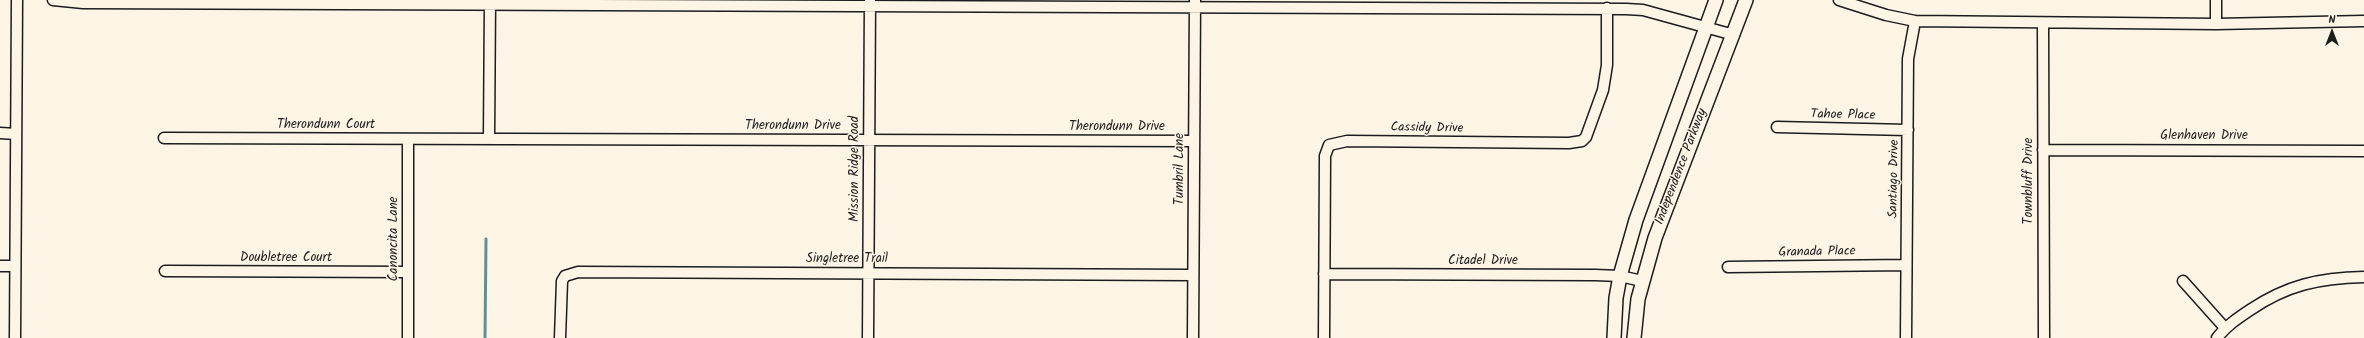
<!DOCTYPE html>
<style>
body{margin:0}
#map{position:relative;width:2364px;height:338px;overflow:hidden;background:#fcf5e5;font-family:Kalam,sans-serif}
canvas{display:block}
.north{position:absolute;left:2312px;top:12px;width:40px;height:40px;-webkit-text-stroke:3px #fcf5e5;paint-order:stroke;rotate:0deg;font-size:11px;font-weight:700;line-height:16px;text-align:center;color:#1c1c1c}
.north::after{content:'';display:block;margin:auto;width:14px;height:18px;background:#1c1c1c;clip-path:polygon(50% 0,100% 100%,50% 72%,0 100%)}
</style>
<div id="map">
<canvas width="2364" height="338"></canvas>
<div class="north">N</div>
</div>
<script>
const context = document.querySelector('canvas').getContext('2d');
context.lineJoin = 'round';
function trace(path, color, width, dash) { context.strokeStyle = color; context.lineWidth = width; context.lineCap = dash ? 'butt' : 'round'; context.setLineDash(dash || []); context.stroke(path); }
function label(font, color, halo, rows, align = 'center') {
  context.font = font + ' Kalam,sans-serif'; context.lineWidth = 3; context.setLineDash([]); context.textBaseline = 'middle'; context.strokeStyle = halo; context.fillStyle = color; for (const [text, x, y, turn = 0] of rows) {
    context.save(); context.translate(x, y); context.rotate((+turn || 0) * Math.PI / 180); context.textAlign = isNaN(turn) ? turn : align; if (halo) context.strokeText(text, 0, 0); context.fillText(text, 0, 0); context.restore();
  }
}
const stream = new Path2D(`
 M485,338L486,239`);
const minor = new Path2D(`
 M53,0L83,3L1626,9L1643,10L1734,35
 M1839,0L1886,15L1915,21L2216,24L2364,21
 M2216,0V24
 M2043,24L2044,338
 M1777,127L1908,130
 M0,133L16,134
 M164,138L1194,141
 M489,139L490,0
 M2043,150L2364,151
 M0,266H15
 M1728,267L1906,265
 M165,271L408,272
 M1324,274L1595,275L1620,276L1642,281
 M2183,281L2225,328
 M15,338L17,0
 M408,338V140
 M560,338L562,281L565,276L578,272L1193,275
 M868,338L870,0
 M1193,338L1195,0
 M1324,338L1325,156L1329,145L1347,141L1569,143L1582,141L1586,137L1603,90L1607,65V8
 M1906,338L1908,59L1915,21
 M2217,338C2226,326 2238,318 2250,310C2287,285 2319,278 2364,277`);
const major = new Path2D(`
 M1614,338L1616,298L1620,276L1636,220L1716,0
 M1634,338L1638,299L1655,238L1746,0`);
const streetNames = [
 ["Tahoe Place",1843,116,1],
 ["Therondunn Court",326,126],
 ["Therondunn Drive",793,127],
 ["Therondunn Drive",1117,128],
 ["Cassidy Drive",1427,129,1],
 ["Glenhaven Drive",2204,137],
 ["Independence Parkway",1682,167,-69],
 ["Mission Ridge Road",856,169,-90],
 ["Tumbril Lane",1181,169,-90],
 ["Santiago Drive",1895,179,-89],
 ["Townbluff Drive",2030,181,-90],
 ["Canoncita Lane",395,239,-90],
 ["Granada Place",1817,253,-1],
 ["Doubletree Court",286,259],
 ["Singletree Trail",847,260],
 ["Citadel Drive",1483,262]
];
trace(stream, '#609195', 3);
trace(minor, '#1c1c1c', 13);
trace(major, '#1c1c1c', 16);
trace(minor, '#fcf5e5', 10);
trace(major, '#fcf5e5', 13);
label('13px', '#1c1c1c', '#fcf5e5', streetNames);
</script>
